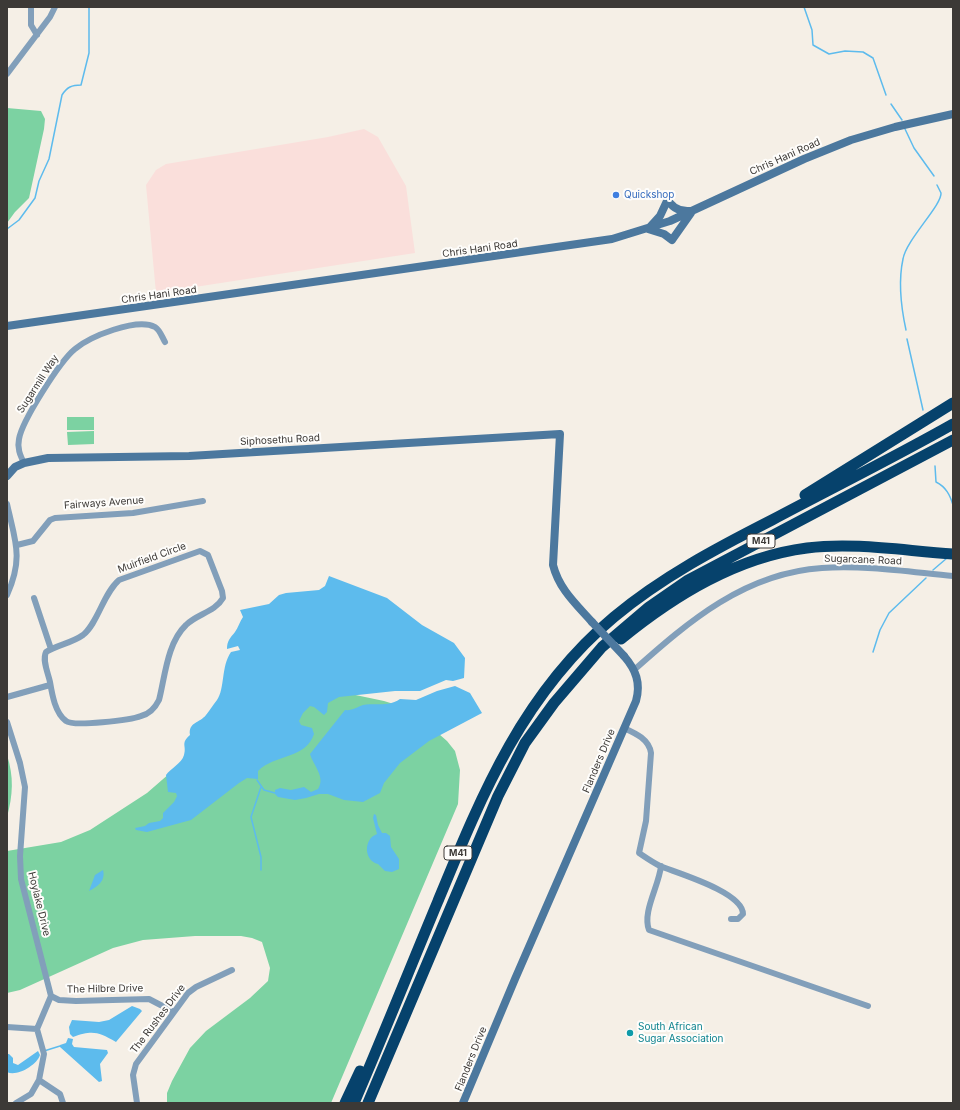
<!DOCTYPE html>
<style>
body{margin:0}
#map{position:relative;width:960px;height:1110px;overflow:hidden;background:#f5efe6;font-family:Inter,sans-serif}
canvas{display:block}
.frame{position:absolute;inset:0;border:8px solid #3c3936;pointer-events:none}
</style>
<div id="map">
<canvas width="960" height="1110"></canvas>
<div class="frame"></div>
</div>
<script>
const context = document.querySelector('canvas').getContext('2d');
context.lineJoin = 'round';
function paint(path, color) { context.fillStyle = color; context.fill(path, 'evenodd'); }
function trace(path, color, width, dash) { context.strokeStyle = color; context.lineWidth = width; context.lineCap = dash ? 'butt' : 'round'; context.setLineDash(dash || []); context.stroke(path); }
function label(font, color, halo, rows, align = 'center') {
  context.font = font + ' Inter,sans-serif'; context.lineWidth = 4; context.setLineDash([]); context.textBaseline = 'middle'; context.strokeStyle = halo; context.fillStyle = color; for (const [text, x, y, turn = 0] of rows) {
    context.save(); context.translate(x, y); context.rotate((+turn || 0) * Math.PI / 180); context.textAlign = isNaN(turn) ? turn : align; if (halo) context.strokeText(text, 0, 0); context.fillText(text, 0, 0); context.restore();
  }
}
const industrial = new Path2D(`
 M364,129L378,137L406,186L415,253L156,293L146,185L156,170L166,164L328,137Z`);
const green = new Path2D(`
 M7,108L41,111L45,119L44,129L29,198L15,212L7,223Z
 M67,417H94V430H67Z
 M94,431V444L68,445L67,432Z
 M327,689L384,701L400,706L424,721L447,741L455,751L460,770L458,804L331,1103H167V1093L172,1081L190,1048L206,1031L250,998L268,981L270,968L262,942L252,938L241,936H195L143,940L113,948L20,990L7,993V851L61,842L90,830L147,793L208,740Z
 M7,755C14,777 13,795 7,817Z`);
const water = new Path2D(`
 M329,576L387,598L422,625L454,643L465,658L464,678L453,681L446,680L420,691H395L339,697L328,703L327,712L324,715L314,707L310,706L303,713L299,721L301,725L312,728L314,734C306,759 275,754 258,771V779L247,778L239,783L191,820L147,832L136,830L135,828L145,826L149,823L160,821L163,818V813L174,802L177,796L176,793L168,792L166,775C170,769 182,763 184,755C187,745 180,744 190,735C188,722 200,723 206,715C210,710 213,705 217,700C225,689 221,666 231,652L240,650L238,646L227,649C227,641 230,638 235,632C238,628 240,621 243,617L240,610L269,604L279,595L286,593L319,590L325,586Z
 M455,686L470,693L482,713L429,741L400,763L384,783L380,793L363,802L344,800L328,794H319L306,798L295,800L278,797L275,794V790L280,788L291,790L304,787L311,792L318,789C326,777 313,765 310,754L345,710C352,711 357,707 363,705C376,703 389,707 400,699L416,700L437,691Z
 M374,814L376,815L378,825L382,833H386L390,836L391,847L399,859V869L392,872L385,871L378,864C364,861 363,839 377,834L373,818Z
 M103,870C106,881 97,887 89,891L95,875Z
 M132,1006L140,1009L142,1011L116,1042C98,1032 93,1030 73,1037L70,1034L69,1027L72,1020L99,1022L109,1020Z
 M68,1038L73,1039L72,1044L74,1047L107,1050L108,1053L100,1064L102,1081L99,1082L60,1047V1045L66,1043Z
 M38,1051L40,1055C37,1065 17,1077 7,1072V1054H9L13,1058V1063L18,1065Z`);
const stream = new Path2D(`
 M804,7L812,30L813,45L829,54L845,51L863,52L873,58L886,95
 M891,104L902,120
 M905,129L914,148L934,176
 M7,229L19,220L35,198L39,181L49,159L62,95C67,87 72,85 81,85L89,53V7
 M906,330C901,307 898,282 903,259C906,240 942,205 941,193C940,191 938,187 937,185
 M907,339L923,410
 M935,466L936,482C946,487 950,495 953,505
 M933,570L947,558
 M873,652L880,630L889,613L926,578
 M257,780L264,790L275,793
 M261,870V857L251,817L261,787
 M44,1051L60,1046`);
const street = new Path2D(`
 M31,7V25L37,35
 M7,74L50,17L55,7
 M24,463C20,455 17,448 19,439C22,421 60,361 75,349C89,337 137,317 155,327C160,330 162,337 165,342
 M7,504C15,541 24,557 7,595
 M17,545L33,541L50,520L55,518L133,513L203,501
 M200,551L208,555L222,591L223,598C215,612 197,614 186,625C167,643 165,677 159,700C155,708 150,714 141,716C131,720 73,727 66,721C55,713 52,694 50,682C48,673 42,660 46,652C57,645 72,643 83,635C98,623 103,594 119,580Z
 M34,598L51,649
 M634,670C689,621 745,573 822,568C865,565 910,572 953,576
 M7,697L50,685
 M7,722L20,763L25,787L20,856L21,879L51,996
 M624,728C635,733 649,739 651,753L646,821L639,853C645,857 652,862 660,866C677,873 743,892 743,914L738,919H731
 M661,866C659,886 642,912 649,930L868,1006
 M51,996L59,1000L76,1001L149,999L174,1012
 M7,1027L37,1029L51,996
 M39,1080L60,1094L63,1103
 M16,1103L31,1094L39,1080L44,1054L37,1029
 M137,1103L133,1075L136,1064L188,993L196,987L232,970`);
const secondary = new Path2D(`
 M666,197C671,207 679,212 690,211
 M650,227L660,216L667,201
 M648,229L664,234L672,240L691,213
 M7,326L612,239L670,221L804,159L851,140L895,127L953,114
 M7,476L15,467L24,463L48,458L189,456L560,434L553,565C559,589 576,604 592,622
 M463,1103L515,979L636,701C641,683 636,670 624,656`);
const highway = new Path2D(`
 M805,495L953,403
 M621,639C675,595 737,557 807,548C855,542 905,551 953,554
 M345,1103L360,1071
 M354,1103C383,1036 410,968 438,901C482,794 523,693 614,617C662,577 717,548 772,520C832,488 893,458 953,424
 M368,1103L498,796L525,743L554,703L602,647L649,607L688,580L953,440`);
const secondaryBridge = new Path2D(`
 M592,622L624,656`);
const markers = [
 [616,195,4,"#3f7fe0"],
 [630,1033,4,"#0f9aa8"]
];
const shields = [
 [761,541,28],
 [458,853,28]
];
const shieldNames = [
 ["M41",761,541],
 ["M41",458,853]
];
const streetNames = [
 ["Chris Hani Road",785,157,-24],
 ["Chris Hani Road",480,249,-8],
 ["Chris Hani Road",159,295,-8],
 ["Sugarmill Way",38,384,-57],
 ["Siphosethu Road",280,440,-3],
 ["Fairways Avenue",104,503,-4],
 ["Muirfield Circle",152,558,-20],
 ["Sugarcane Road",863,560,2],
 ["Flanders Drive",599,761,-67],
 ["Hoylake Drive",39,904,76],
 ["The Hilbre Drive",105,989,-1],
 ["The Rushes Drive",158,1019,-53],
 ["Flanders Drive",471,1059,-68]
];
const shopNames = [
 ["Quickshop",624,195]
];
const cultureNames = [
 ["South African",638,1027],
 ["Sugar Association",638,1039]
];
paint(industrial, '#fadfdb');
paint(green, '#7cd2a2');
paint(water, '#5dbbed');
trace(stream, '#5dbbed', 1.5);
trace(street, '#829fba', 6);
trace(secondary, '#4c789e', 8);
trace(highway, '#06426c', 11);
trace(secondaryBridge, '#4c789e', 8);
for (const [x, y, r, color] of markers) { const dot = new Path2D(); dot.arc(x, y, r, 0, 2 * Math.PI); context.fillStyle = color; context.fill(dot); trace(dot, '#fefdfb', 1.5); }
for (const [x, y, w] of shields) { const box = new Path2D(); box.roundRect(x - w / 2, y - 7, w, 14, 3); context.fillStyle = '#fefdfb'; context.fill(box); trace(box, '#3c3936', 1); }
label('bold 9px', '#3c3936', null, shieldNames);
label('10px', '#3c3936', '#fefdfb', streetNames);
label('10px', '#366cbe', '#fefdfb', shopNames, 'left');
label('10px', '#0d838f', '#fefdfb', cultureNames, 'left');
</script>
